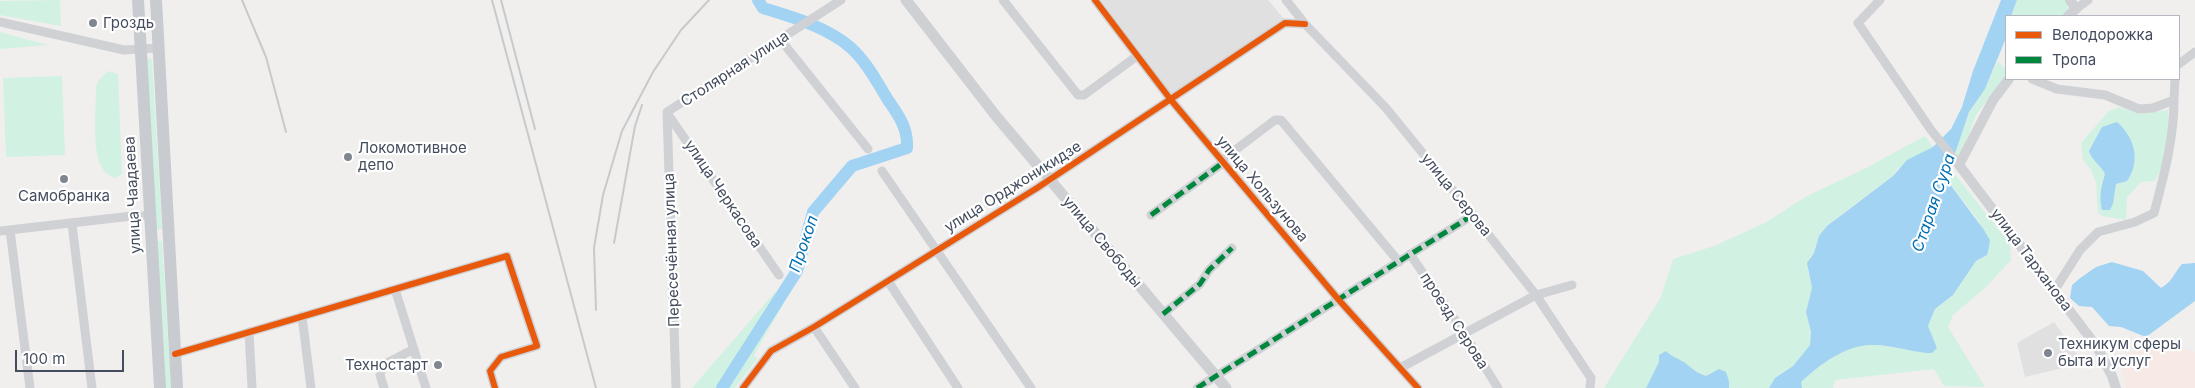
<!DOCTYPE html>
<meta charset="utf-8">
<style>
body{margin:0}
#map{position:relative;width:2195px;height:388px;overflow:hidden;background:#f0efee;font-family:Inter,sans-serif}
canvas{display:block}
.legend{position:absolute;left:2005px;top:15px;width:175px;height:65px;box-sizing:border-box;background:#fff;border:1px solid #b4b8be;margin:0;padding:6px 9px;list-style:none;font-size:15px;color:#444d5d}
.legend li{display:flex;align-items:center;gap:10px;height:25px}
.legend b{width:25px;border:1px solid #b4b8be}
.scale{position:absolute;left:15px;top:350px;width:109px;height:22px;box-sizing:border-box;border:2px solid #444d5d;border-top:0;padding-left:6px;font-size:15px;line-height:18px;white-space:nowrap;color:#444d5d;-webkit-text-stroke:4px #fff;paint-order:stroke}
</style>
<div id="map">
<canvas width="2195" height="388"></canvas>
<ul class="legend">
<li><b style="height:6px;background:#e8590c"></b>Велодорожка</li>
<li><b style="height:6px;background:#00873e"></b>Тропа</li>
</ul>
<div class="scale">100 m</div>
</div>
<script>
const context = document.querySelector('canvas').getContext('2d');
context.lineJoin = 'round';
function paint(path, color) { context.fillStyle = color; context.fill(path, 'evenodd'); }
function trace(path, color, width, dash) { context.strokeStyle = color; context.lineWidth = width; context.lineCap = dash ? 'butt' : 'round'; context.setLineDash(dash || []); context.stroke(path); }
function label(font, color, halo, rows, align = 'center') {
  context.font = font + ' Inter,sans-serif'; context.lineWidth = 4.5; context.setLineDash([]); context.textBaseline = 'middle'; context.strokeStyle = halo; context.fillStyle = color; for (const [text, x, y, turn = 0] of rows) {
    context.save(); context.translate(x, y); context.rotate((+turn || 0) * Math.PI / 180); context.textAlign = isNaN(turn) ? turn : align; if (halo) context.strokeText(text, 0, 0); context.fillText(text, 0, 0); context.restore();
  }
}
const education = new Path2D(`
 M1101,0H1268L1284,19L1172,94Z
 M2054,322L2083,363L2025,377L2017,343Z`);
const medical = new Path2D(`
 M2152,340L2195,352V388H2126L2119,359Z`);
const green = new Path2D(`
 M60,0L61,26L0,15V1Z
 M2017,0H2067L2068,11L2062,16H2011Z
 M0,32L48,45L0,49Z
 M149,58L152,60L162,229L155,230L146,61Z
 M1998,61L2006,70V75L1976,115L1960,157L1954,155L1969,112L1985,89Z
 M108,71L118,74L122,174L115,178C109,175 104,172 101,166C92,149 96,106 96,87L99,80Z
 M62,76L65,155L6,157L3,78Z
 M2119,107L2141,114L2168,110C2170,132 2166,162 2155,181L2141,182L2127,197L2126,220L2102,216L2098,213L2096,182L2091,170L2083,160L2081,143L2109,111ZM2103,169L2127,181L2116,184L2113,204L2110,210L2101,184L2105,174Z
 M1925,136L1933,147L1897,169L1893,176L1839,216L1819,236L1814,253L1810,257L1808,270L1812,288L1806,312L1811,332L1810,345L1793,366L1775,378L1769,388H1729V381L1712,372L1706,376C1684,367 1685,355 1659,362L1646,388H1604L1661,297L1673,259L1714,246L1765,223L1807,196L1864,169Z
 M1950,168L2010,244L2011,260L1986,287L1953,315L1948,327L1985,387L1944,386L1934,369L1835,380L1833,388H1802L1801,382C1819,365 1847,344 1873,345C1891,345 1908,351 1926,353H1932L1937,348L1928,326L1935,309L1953,295L1976,261L1987,255L1990,240L1975,216L1949,183L1947,177Z
 M157,241H162L171,388H164Z
 M775,292L784,303L754,355L757,359L735,388H692Z`);
const water = new Path2D(`
 M2001,0H2017L2011,16H2006V38L1985,89L1969,112L1947,177L1949,183L1984,230L1990,240L1989,247L1987,255L1976,261L1953,295L1935,309L1928,326L1937,348L1932,353H1926C1908,351 1891,345 1873,345C1847,344 1819,365 1801,382L1802,388H1769L1775,378L1793,366L1810,345L1811,332L1806,312L1812,288L1807,263L1814,253L1819,236L1827,226L1893,176L1907,160L1933,147L1951,129L1962,107L1973,71Z
 M2117,122C2135,138 2141,161 2127,181L2116,184L2113,204L2110,210H2102C2099,197 2101,186 2105,174C2101,165 2092,161 2089,151L2102,127Z
 M2112,262L2143,271L2161,288C2172,282 2174,273 2182,264L2195,263V301L2146,337L2121,327L2109,326L2092,307L2079,306L2070,298L2072,285L2079,279L2096,267Z
 M1666,351C1672,357 1677,358 1684,362C1692,368 1695,372 1706,376L1719,369L1726,372L1729,381V388H1646L1659,362V355Z`);
const river = new Path2D(`
 M722,388L797,271L813,212L852,166L907,148C908,128 899,116 888,100C877,82 866,61 850,47C827,27 792,17 763,8L758,0`);
const minor = new Path2D(`
 M1003,0L1078,95H1084L1137,56
 M1095,0L1171,100L1338,299L1418,388
 M1286,0L1305,24L1386,108L1473,215L1536,295L1591,378L1590,388
 M1880,0L1858,23L1931,130L1959,165
 M2076,9L2088,0
 M0,22L124,50L158,48
 M780,39L868,149
 M2179,64L2195,52
 M2032,79L2057,89L2105,95L2139,109L2153,108L2174,100L2175,79
 M667,112L676,388
 M667,112L841,0
 M667,113L779,275
 M1222,160L1275,120H1281L1399,262
 M882,171L1031,388
 M1151,215L1224,162
 M72,224L92,388
 M10,230L30,388
 M0,231L132,216H150
 M1410,254L1464,333L1498,388
 M888,281L958,388
 M395,289L426,388
 M2054,291L2080,250L2098,232L2135,222L2154,213C2164,175 2174,139 2174,100
 M1163,314L1200,284L1209,270L1232,248
 M302,316L311,388
 M814,327L855,388
 M249,332L252,388
 M175,354L507,256L537,346L501,357L490,371L495,388
 M1400,368L1536,295L1572,285
 M384,388L380,375L383,365L414,349
 M743,388L771,351L814,327L1037,188L1285,23L1305,24
 M1197,388L1473,215`);
const tertiary = new Path2D(`
 M2068,16L2076,9L2070,0
 M2009,79L1993,100L1959,165L2097,347L2112,376L2116,388`);
const secondary = new Path2D(`
 M906,0L996,116L1226,388`);
const primary = new Path2D(`
 M138,0L160,388
 M156,0L177,388`);
const rail = new Path2D(`
 M242,0L266,57L286,132
 M492,0L596,388
 M501,0L535,129
 M614,243L635,126L642,105
 M596,310L594,248L603,195L622,131L653,72L681,30L709,0`);
const quiet = new Path2D(`
 M1151,215L1224,162
 M1163,314L1200,284L1209,270L1232,248
 M1197,388L1473,215`);
const cycleway = new Path2D(`
 M1095,0L1171,100L1338,299L1418,388
 M175,354L507,256L537,346L501,357L490,371L495,388
 M743,388L771,351L814,327L1037,188L1285,23L1305,24`);
const markers = [
 [93,23,5,"#808690"],
 [348,157,5,"#808690"],
 [64,179,5,"#808690"],
 [2048,353,5,"#808690"],
 [438,365,5,"#808690"]
];
const poiNames = [
 ["Гроздь",103,23],
 ["Локомотивное",358,148],
 ["депо",358,165],
 ["Самобранка",64,196,"center"],
 ["Техникум сферы",2058,344],
 ["быта и услуг",2058,361],
 ["Техностарт",428,365,"right"]
];
const streetNames = [
 ["Столярная улица",735,69,-33],
 ["улица Орджоникидзе",1013,187,-32],
 ["улица Хользунова",1262,189,50],
 ["улица Черкасова",723,194,56],
 ["улица Чаадаева",133,195,-93],
 ["улица Серова",1456,195,51],
 ["улица Свободы",1102,242,50],
 ["Пересечённая улица",672,250,-92],
 ["улица Тарханова",2031,260,53],
 ["проезд Серова",1454,321,57]
];
const waterNames = [
 ["Старая Сура",1934,203,-71],
 ["Прокоп",804,244,-71]
];
paint(education, '#e1e0e1');
paint(medical, '#f7e9e4');
paint(green, '#d1f1e2');
paint(water, '#a2d3f2');
trace(river, '#a2d3f2', 12);
trace(minor, '#cfd1d4', 9);
trace(tertiary, '#cfd1d4', 10);
trace(secondary, '#ced0d4', 11);
trace(primary, '#c8cbd0', 12);
trace(rail, '#c7c9cb', 2);
trace(quiet, '#00873e', 5, [10, 5]);
trace(cycleway, '#e8590c', 6);
for (const [x, y, r, color] of markers) { const dot = new Path2D(); dot.arc(x, y, r, 0, 2 * Math.PI); context.fillStyle = color; context.fill(dot); trace(dot, '#fff', 2); }
label('15px', '#444d5d', '#fff', poiNames, 'left');
label('15px', '#444d5d', '#fff', streetNames);
label('italic 16px', '#016eb3', '#fff', waterNames);
</script>
